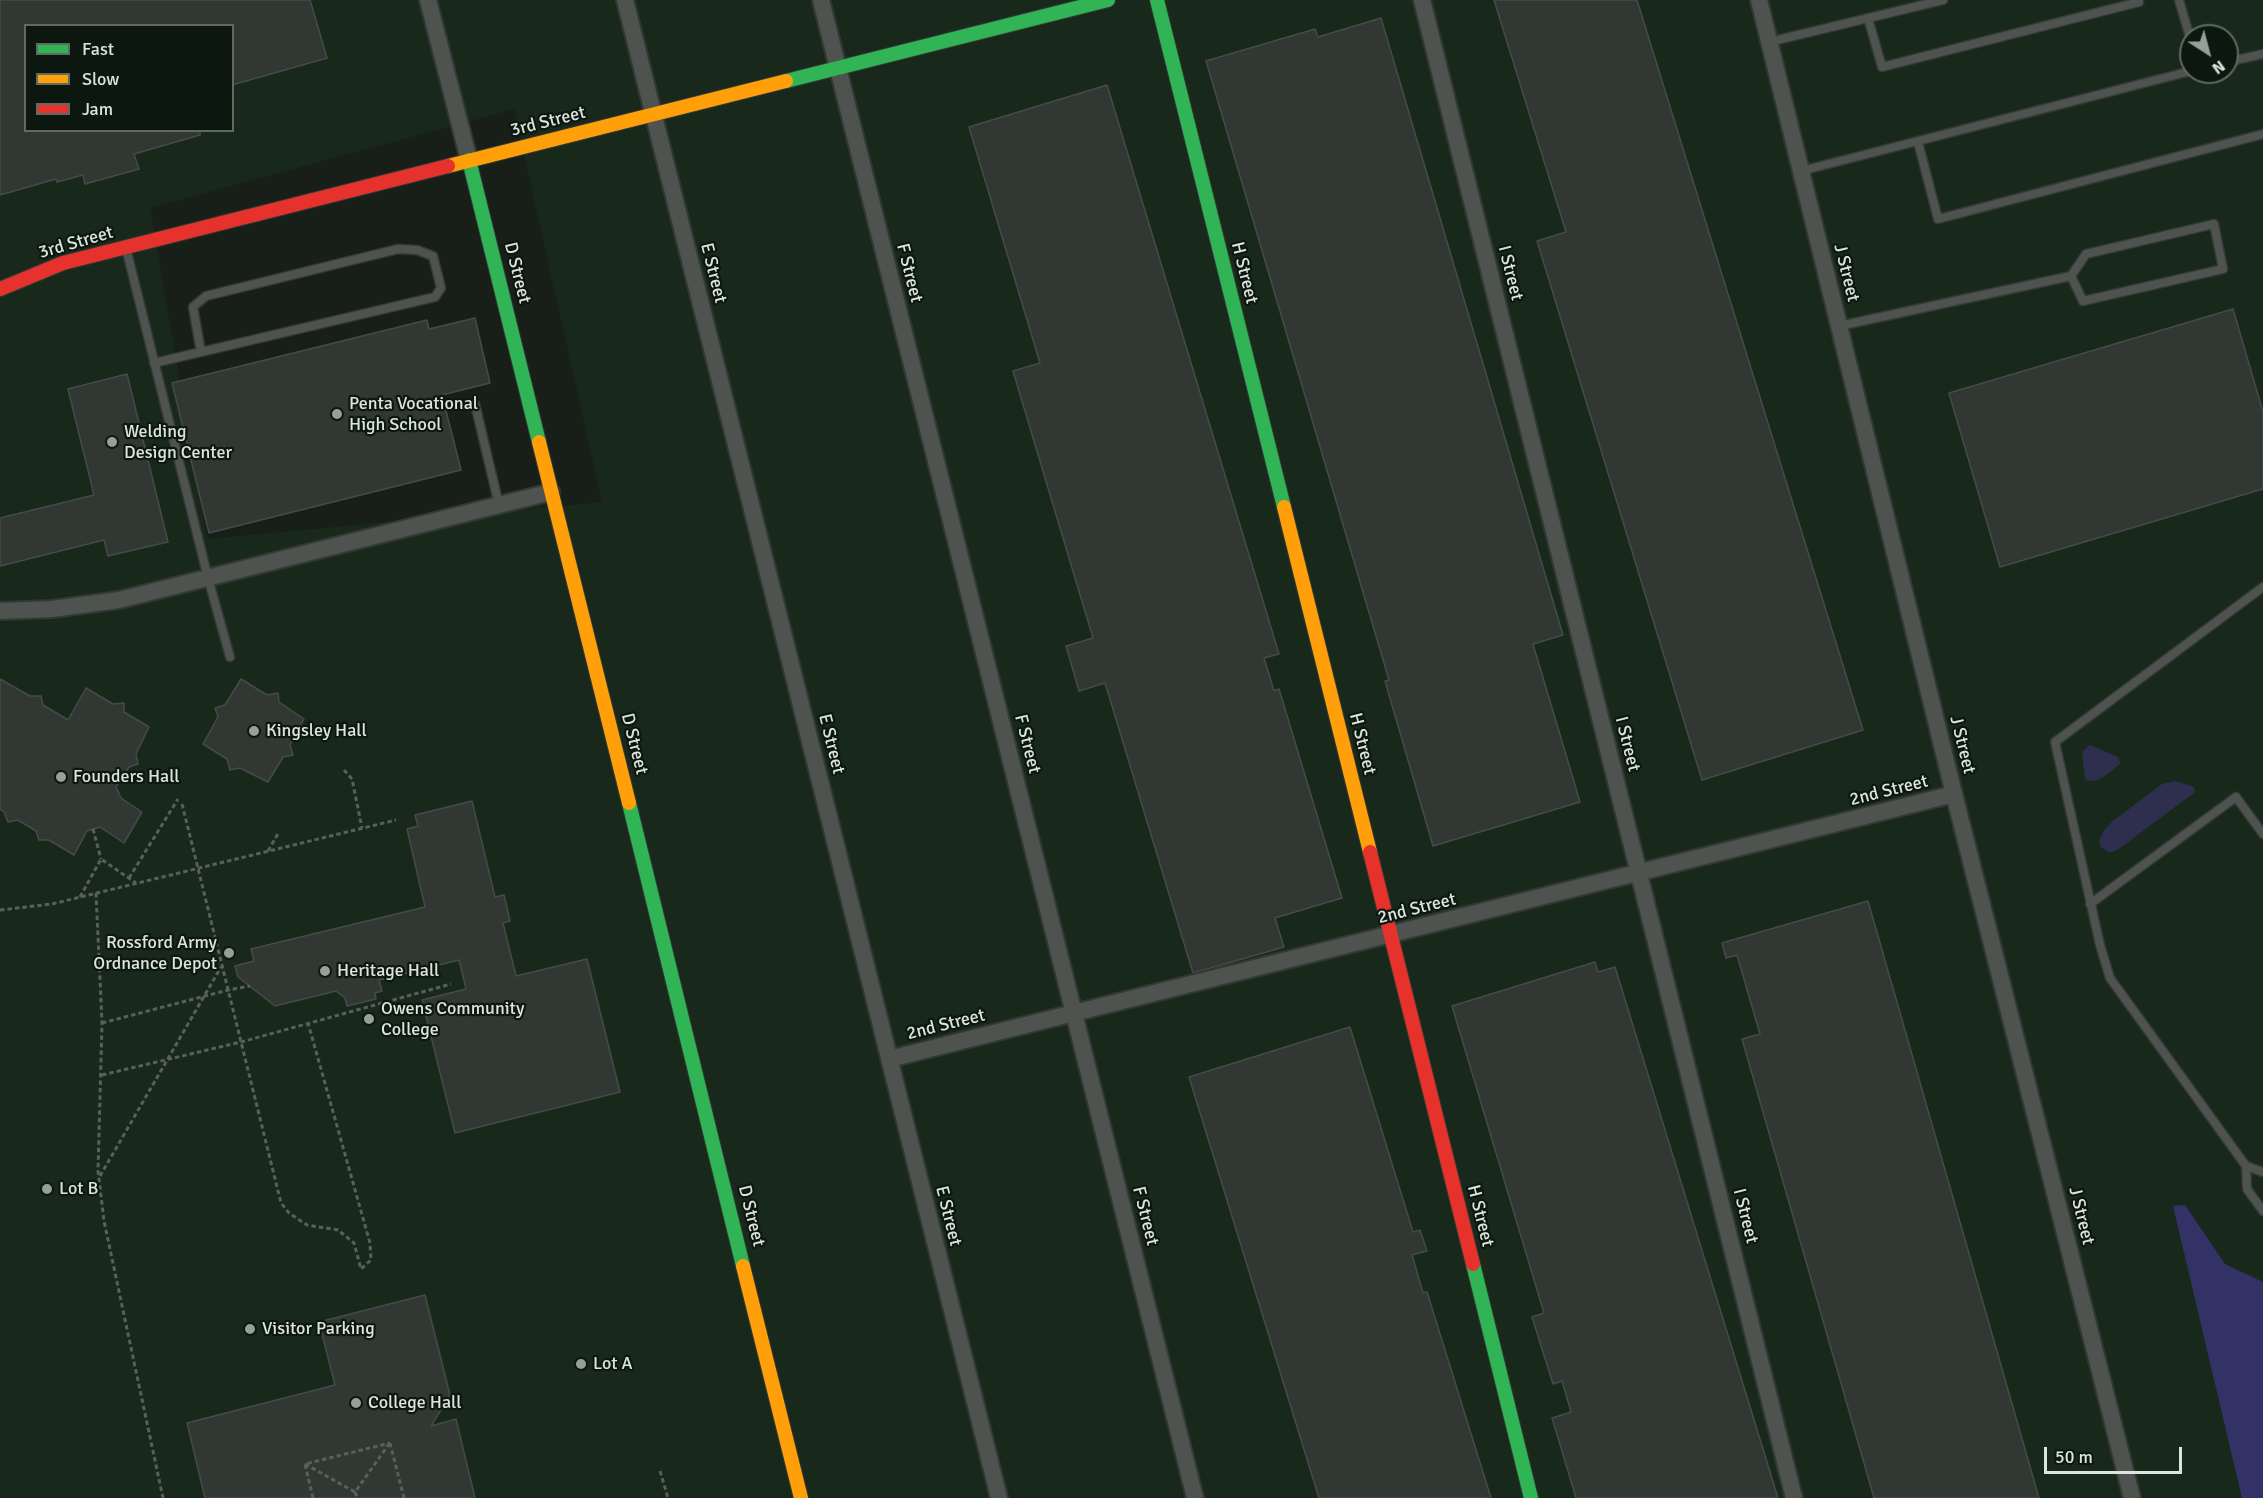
<!DOCTYPE html>
<style>
body{margin:0}
#map{position:relative;width:2263px;height:1498px;overflow:hidden;background:#181f19;font-family:Signika,sans-serif}
canvas{display:block}
.legend{position:absolute;left:24px;top:24px;width:210px;height:108px;box-sizing:border-box;background:#0c180f;border:2px solid #5f6a62;margin:0;padding:8px 10px;list-style:none;font-size:18px;color:#dce4de}
.legend li{display:flex;align-items:center;gap:12px;height:30px}
.legend b{width:30px;border:2px solid #5f6a62}
.north{position:absolute;left:2179px;top:24px;width:60px;height:60px;box-sizing:border-box;background:#0c180f;border:2px solid #5f6a62;border-radius:50%;rotate:144deg;font-size:16px;font-weight:700;line-height:24px;text-align:center;color:#dce4de}
.north::after{content:'';display:block;margin:auto;width:21px;height:27px;background:#979f99;clip-path:polygon(50% 0,100% 100%,50% 72%,0 100%)}
.scale{position:absolute;left:2044px;top:1447px;width:138px;height:27px;box-sizing:border-box;border:3px solid #dce4de;border-top:0;padding-left:8px;font-size:18px;line-height:21px;white-space:nowrap;color:#dce4de;-webkit-text-stroke:4px #0c180f;paint-order:stroke}
</style>
<div id="map">
<canvas width="2263" height="1498"></canvas>
<ul class="legend">
<li><b style="height:8px;background:#30b455"></b>Fast</li>
<li><b style="height:8px;background:#ff9f0a"></b>Slow</li>
<li><b style="height:8px;background:#e5322d"></b>Jam</li>
</ul>
<div class="north">N</div>
<div class="scale">50 m</div>
</div>
<script>
const context = document.querySelector('canvas').getContext('2d');
context.lineJoin = 'round';
function paint(path, color) { context.fillStyle = color; context.fill(path, 'evenodd'); }
function trace(path, color, width, dash) { context.strokeStyle = color; context.lineWidth = width; context.lineCap = dash ? 'butt' : 'round'; context.setLineDash(dash || []); context.stroke(path); }
function label(font, color, halo, rows, align = 'center') {
  context.font = font + ' Signika,sans-serif'; context.lineWidth = 4.5; context.setLineDash([]); context.textBaseline = 'middle'; context.strokeStyle = halo; context.fillStyle = color; for (const [text, x, y, turn = 0] of rows) {
    context.save(); context.translate(x, y); context.rotate((+turn || 0) * Math.PI / 180); context.textAlign = isNaN(turn) ? turn : align; if (halo) context.strokeText(text, 0, 0); context.fillText(text, 0, 0); context.restore();
  }
}
const built = new Path2D(`
 M0,0H2263V1498H0ZM26,26H232V130H26ZM2191,36H2227V72H2191ZM514,109L602,502L207,539L150,208Z`);
const green = new Path2D(`
 M2090,745L2118,757L2121,763C2111,770 2097,787 2085,779L2082,752Z
 M2175,781L2194,787L2195,792L2120,848L2110,853L2102,848L2099,842L2104,830L2113,821L2162,784Z`);
const water = new Path2D(`
 M2185,1205L2225,1264L2263,1282V1498H2242L2173,1206Z`);
const building = new Path2D(`
 M0,0H310L327,58L232,85V26H26V130H200V135L134,154L139,169L85,184L83,175L57,182L56,179L0,195Z
 M1494,0H1637L1863,730L1702,780L1537,241L1566,232Z
 M1381,18L1563,635L1533,644L1580,802L1433,846L1385,681L1389,680L1206,61L1315,29L1318,37Z
 M1107,85L1279,654L1264,658L1274,691L1279,689L1342,898L1275,918L1284,947L1193,973L1105,683L1079,691L1066,646L1093,638L1013,371L1040,363L969,127Z
 M2233,309L2263,412V489L2000,567L1949,393Z
 M475,318L490,383L442,395L461,470L209,533L172,383L427,320L429,329Z
 M127,374L168,542L108,556L104,540L0,566V518L94,495L68,389Z
 M0,679L30,696H41L43,705L68,720L86,688L113,704L124,703V712L149,727L136,754L138,764L129,767L116,787L121,798L142,812L124,843L100,827L87,831L74,855L49,840H39L36,831L18,820L8,822L4,812L0,809Z
 M241,679L267,695L278,693L279,702L304,719L290,745L293,755L283,757L268,782L240,768L230,770L227,759L203,744L218,717L215,708L225,705Z
 M472,801L495,897L504,895L510,921L503,923L516,976L587,959L620,1092L455,1133L422,1000L466,989L459,960L379,980L382,991L375,993L376,999L347,1006L345,998L336,991L275,1006L238,977L235,966L254,961L251,949L425,907L407,829L418,826L415,815Z
 M1868,901L2039,1498H1874L1742,1039L1760,1034L1737,955L1726,958L1722,943Z
 M1595,962L1598,972L1615,967L1778,1498H1576L1552,1418L1571,1412L1562,1381L1553,1384L1532,1317L1544,1313L1452,1006Z
 M1350,1027L1413,1232L1420,1230L1427,1251L1412,1255L1423,1293L1427,1292L1491,1498H1319L1189,1077Z
 M425,1295L450,1395L431,1426L456,1419L475,1498H205L187,1423L335,1385L319,1322Z`);
const path = new Path2D(`
 M344,770L352,779L362,828
 M182,804L281,1203L289,1213L307,1225L338,1230L354,1243L361,1269L371,1260L370,1243L308,1023
 M93,829L101,859
 M268,851L279,832
 M129,878L178,799
 M96,893L102,1023L98,1171L104,1221L163,1498
 M80,897L101,859L136,883
 M0,910L52,904L396,820
 M102,1023L228,990L250,986
 M102,1075L241,1042L451,984
 M100,1176L221,967
 M390,1443L404,1498
 M305,1464L355,1492L389,1444
 M660,1471L668,1498
 M355,1492L357,1498
 M313,1498L305,1464L390,1443`);
const lane = new Path2D(`
 M2179,0L2191,41
 M1868,18L1882,67L2139,2L2138,0
 M1769,42L1943,0
 M2227,62L2263,54
 M1918,142L1938,219L2263,134
 M1801,171L2191,71
 M126,248L208,578L230,657
 M1839,326L2071,276L2086,254L2214,224L2223,269L2083,301L2071,276
 M154,363L435,297L441,288L433,256L417,250L398,249L206,296L193,307L201,352
 M475,404L499,505
 M2263,587L2055,742L2100,945L2110,978L2246,1166L2247,1189L2263,1211
 M2090,904L2236,797L2263,834
 M2246,1166L2263,1172`);
const street = new Path2D(`
 M428,0L469,160
 M625,0L999,1498
 M821,0L1195,1498
 M1422,0L1794,1498
 M1759,0L1954,794L2132,1498
 M0,611L52,609L119,600L551,492
 M889,1059L1954,794`);
const fast = new Path2D(`
 M1157,0L1284,507
 M786,81L1108,0
 M469,160L539,442
 M629,803L743,1266
 M1473,1264L1531,1498`);
const slow = new Path2D(`
 M448,166L786,81
 M539,442L629,803
 M1284,507L1370,852
 M743,1266L801,1498`);
const jam = new Path2D(`
 M0,289L63,263L448,166
 M1370,852L1473,1264`);
const markers = [
 [337,414,6,"#979f99"],
 [112,442,6,"#979f99"],
 [254,731,6,"#979f99"],
 [61,777,6,"#979f99"],
 [229,953,6,"#979f99"],
 [325,971,6,"#979f99"],
 [369,1019,6,"#979f99"],
 [47,1189,6,"#979f99"],
 [250,1329,6,"#979f99"],
 [581,1364,6,"#979f99"],
 [356,1403,6,"#979f99"]
];
const streetNames = [
 ["3rd Street",548,122,-14],
 ["3rd Street",76,243,-16],
 ["D Street",517,273,76],
 ["E Street",713,273,76],
 ["F Street",909,273,76],
 ["H Street",1244,273,76],
 ["I Street",1510,273,76],
 ["J Street",1846,273,76],
 ["D Street",634,744,76],
 ["E Street",831,744,76],
 ["F Street",1027,744,76],
 ["H Street",1362,744,76],
 ["I Street",1627,744,76],
 ["J Street",1962,745,76],
 ["2nd Street",1889,791,-14],
 ["2nd Street",1417,909,-14],
 ["2nd Street",946,1025,-14],
 ["D Street",751,1216,76],
 ["E Street",948,1216,76],
 ["F Street",1145,1216,76],
 ["H Street",1480,1216,76],
 ["I Street",1745,1216,76],
 ["J Street",2081,1216,76]
];
const poiNames = [
 ["Penta Vocational",349,404],
 ["High School",349,425],
 ["Welding",124,432],
 ["Design Center",124,453],
 ["Kingsley Hall",266,731],
 ["Founders Hall",73,777],
 ["Rossford Army",217,943,"right"],
 ["Ordnance Depot",217,964,"right"],
 ["Heritage Hall",337,971],
 ["Owens Community",381,1009],
 ["College",381,1030],
 ["Lot B",59,1189],
 ["Visitor Parking",262,1329],
 ["Lot A",593,1364],
 ["College Hall",368,1403]
];
paint(built, '#18291c');
paint(green, '#2e2f4f');
paint(water, '#323266');
paint(building, '#313732');
trace(building, '#464b47', 1.5);
trace(lane, '#333834', 11);
trace(street, '#333834', 20);
trace(fast, '#333834', 16);
trace(slow, '#333834', 16);
trace(jam, '#333834', 16);
trace(path, '#595f5a', 3, [4.5, 3]);
trace(lane, '#4e534f', 8);
trace(street, '#4e534f', 16);
trace(fast, '#30b455', 14);
trace(slow, '#ff9f0a', 14);
trace(jam, '#e5322d', 14);
for (const [x, y, r, color] of markers) { const dot = new Path2D(); dot.arc(x, y, r, 0, 2 * Math.PI); context.fillStyle = color; context.fill(dot); trace(dot, '#0c180f', 2); }
label('18px', '#dce4de', '#0c180f', streetNames);
label('18px', '#dce4de', '#0c180f', poiNames, 'left');
</script>
